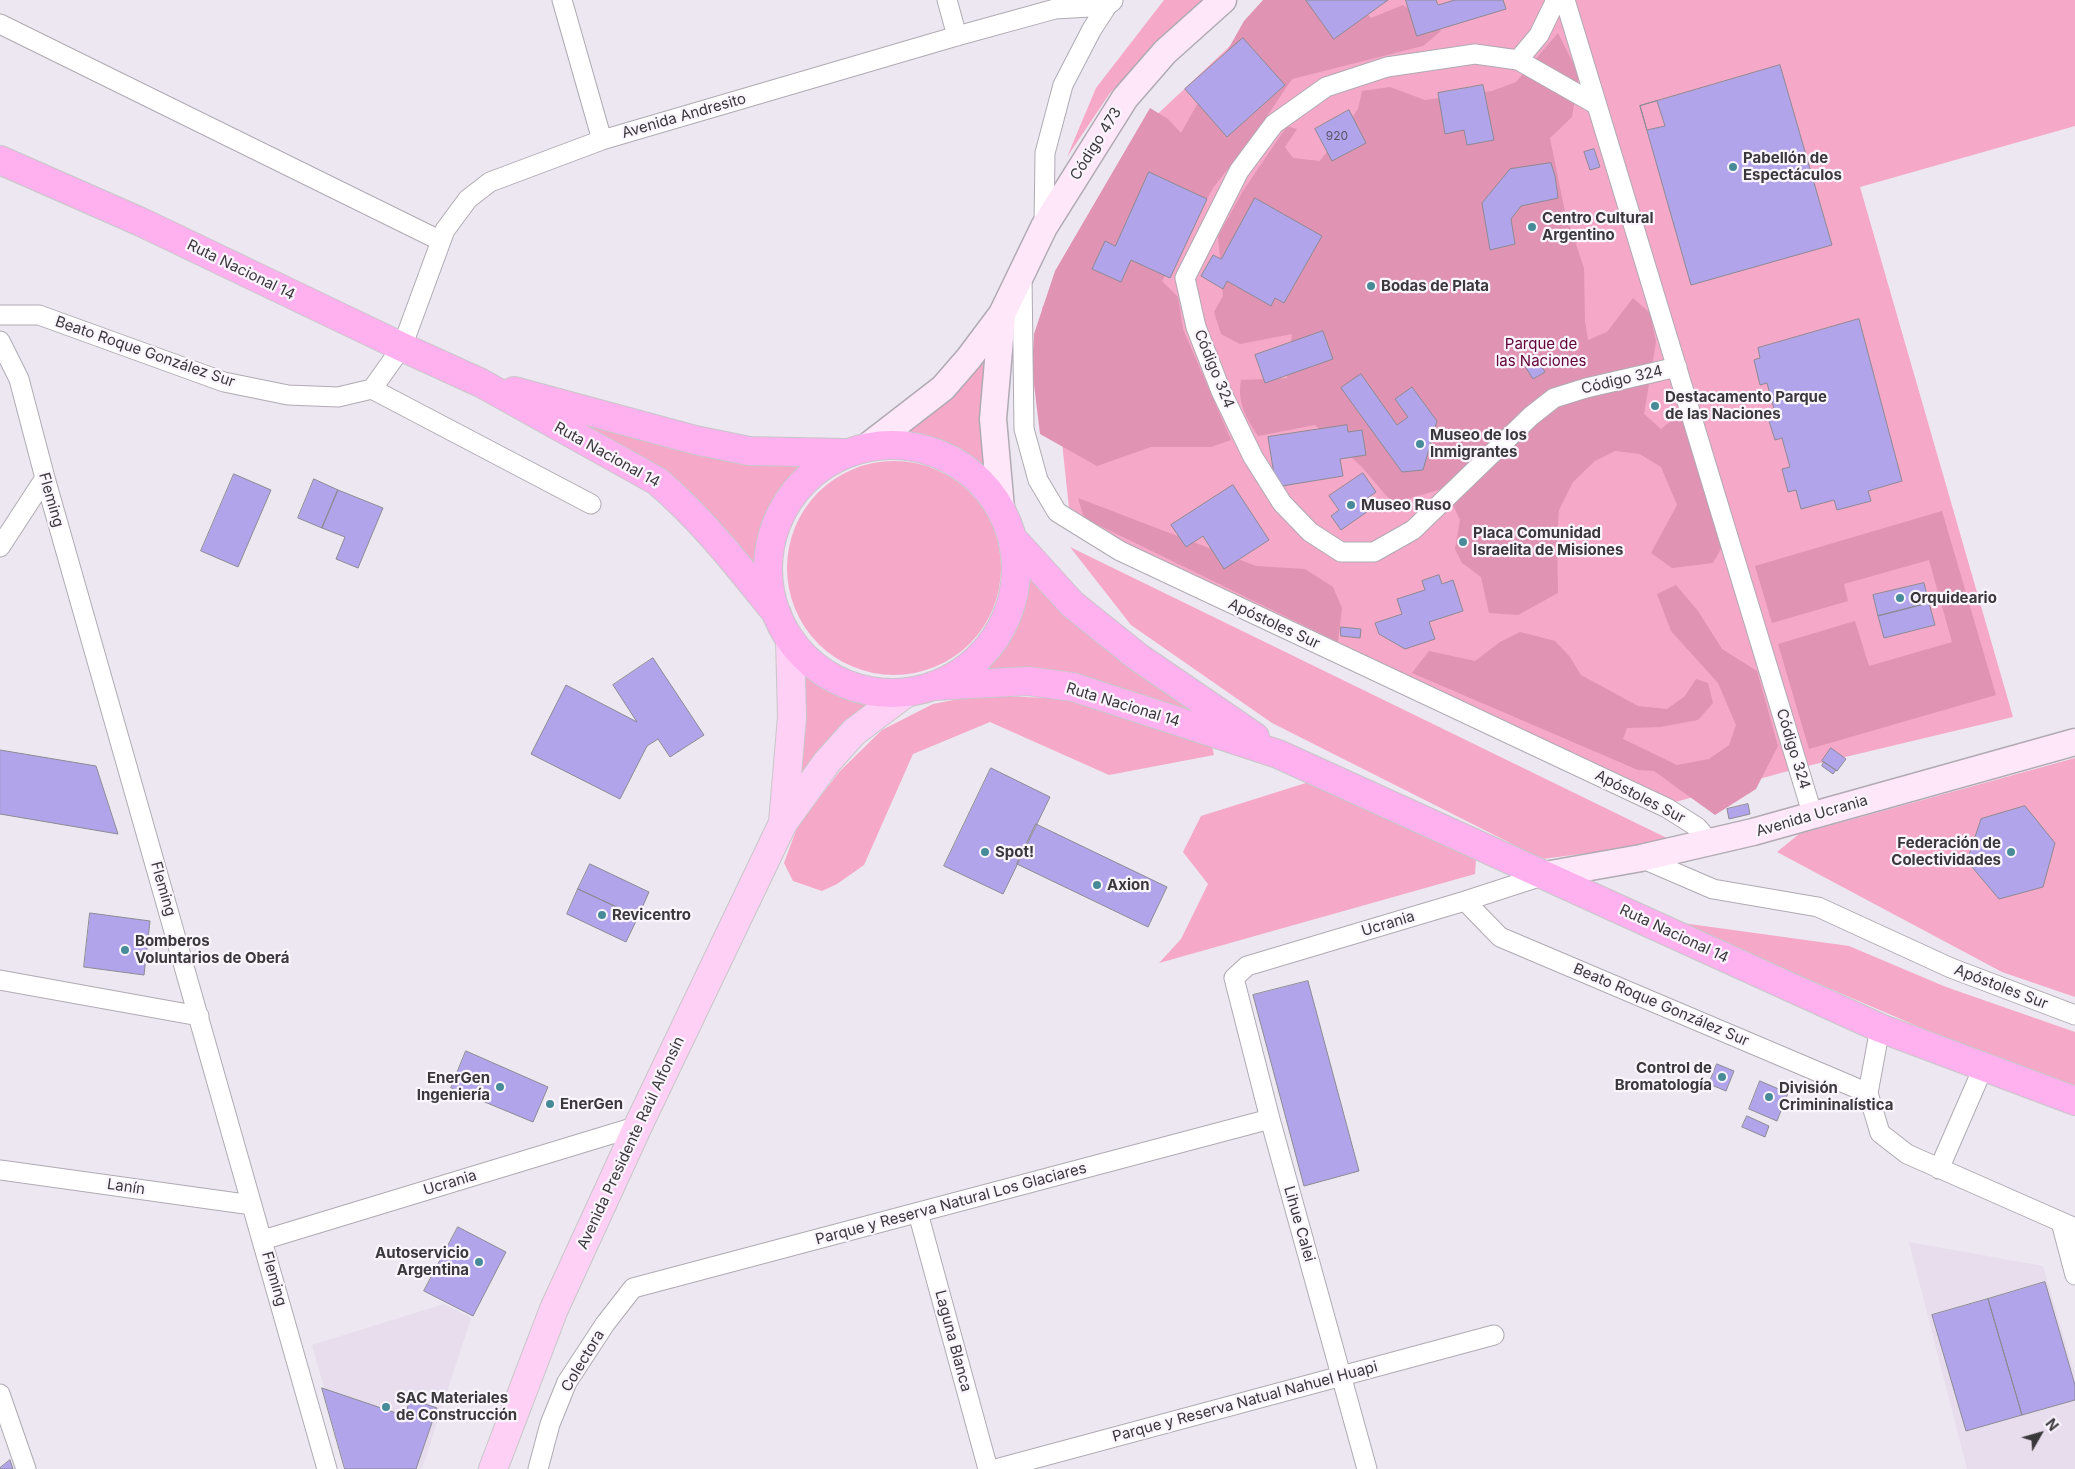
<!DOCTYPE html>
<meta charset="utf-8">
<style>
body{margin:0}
#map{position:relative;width:2075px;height:1469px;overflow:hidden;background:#ece7f0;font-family:Inter,sans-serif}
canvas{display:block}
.north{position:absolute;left:2015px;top:1409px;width:50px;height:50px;-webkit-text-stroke:4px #faf4fd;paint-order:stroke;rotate:52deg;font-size:14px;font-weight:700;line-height:20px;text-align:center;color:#3a383b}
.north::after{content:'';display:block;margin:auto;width:18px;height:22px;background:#3a383b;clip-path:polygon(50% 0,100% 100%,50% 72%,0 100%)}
</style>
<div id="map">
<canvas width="2075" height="1469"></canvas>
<div class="north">N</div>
</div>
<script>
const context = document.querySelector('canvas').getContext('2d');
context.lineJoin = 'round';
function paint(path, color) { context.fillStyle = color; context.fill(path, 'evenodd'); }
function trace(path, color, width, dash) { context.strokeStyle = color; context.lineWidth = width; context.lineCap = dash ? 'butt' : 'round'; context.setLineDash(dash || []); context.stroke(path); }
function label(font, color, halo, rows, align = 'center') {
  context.font = font + ' Inter,sans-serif'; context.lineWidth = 4.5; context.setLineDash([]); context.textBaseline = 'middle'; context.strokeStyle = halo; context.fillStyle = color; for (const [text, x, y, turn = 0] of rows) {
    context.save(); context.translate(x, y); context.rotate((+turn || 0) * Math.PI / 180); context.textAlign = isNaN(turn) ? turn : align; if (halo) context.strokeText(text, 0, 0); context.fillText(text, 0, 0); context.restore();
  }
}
const built = new Path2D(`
 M1909,1242L2043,1266L2075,1375V1469H1967Z
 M444,1304L471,1318L422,1469H347L312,1345Z`);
const green = new Path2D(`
 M1164,0H1204L1195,7L1110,93L1067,157L1096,88Z
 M1285,0H2075V126L1860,187L2013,717L1799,768L1668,804L1070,517L1060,424L1042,308L1146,125L1268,10Z
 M982,357L987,396L992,475L950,444L900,437L965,383Z
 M575,422L711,458L815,462L780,498L765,534L762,580L685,488Z
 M787 568a107 107 0 1 1 214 0a107 107 0 1 1-214 0Z
 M1070,547L1675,842L1542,859L1272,723L1131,625Z
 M1028,562L1211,719L975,674L1011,630Z
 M801,662L840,695L886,700L795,791Z
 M979,695L1071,699L1211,742L1214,755L1109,775L990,722L913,754L864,865L837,884L822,891L793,881L784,863L798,825L840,771L882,730L933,704Z
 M2075,758V997L2002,972L1777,852L1799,834Z
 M1309,782L1476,859L1475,874L1159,963L1181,939L1208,884L1183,852L1201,816Z
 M1675,922L1849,946L1946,987L2075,1032V1085L1989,1057Z`);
const forest = new Path2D(`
 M1263,0H1353L1371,18L1403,5L1441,31L1423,46L1292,79L1255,134L1213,188L1162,281L1178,297L1183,329L1231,440L1211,447H1151L1097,466L1040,434L1032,368L1034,334L1055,271L1150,108L1168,119L1181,133L1244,21Z
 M1558,33L1579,75L1572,117L1550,138L1565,212L1584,268L1585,321L1588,340L1607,332L1633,298L1650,313L1656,342L1644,414L1661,429L1682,412L1722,547L1713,563L1672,568L1651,553L1677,505L1661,467L1640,454L1615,451L1595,461L1573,482L1559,510L1557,539L1558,593L1518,615L1489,613L1481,577L1462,563L1455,549L1460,520L1445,488L1404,500H1390L1361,466L1315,425L1258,436C1246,417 1237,403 1241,380L1287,378L1292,334L1240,344L1221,334L1214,312L1223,296L1218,236L1243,191L1287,126L1297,129L1285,147L1293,158L1320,161L1358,109L1362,91L1390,87L1425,100L1492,91L1516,82Z
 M1078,498L1256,566L1305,569L1333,587L1342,608L1338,642L1084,518Z
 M1942,511L1996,695L1809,749L1778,644L1855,621L1869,666L1952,642L1929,560L1844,584L1848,601L1772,623L1755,566Z
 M1676,585L1698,611L1722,649L1757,671L1778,746L1756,789L1715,815L1654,771L1638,770L1412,673L1429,651L1475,661L1500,642L1520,632L1555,641L1570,657L1581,675L1638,706L1667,709L1685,696L1696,679L1708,683L1713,703L1698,720L1660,727L1627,728L1623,739L1677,765L1709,759L1729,745L1736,725L1718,683L1671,631L1657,594Z`);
const building = new Path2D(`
 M1306,0H1388L1334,39Z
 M1406,0H1436L1438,5L1455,0H1503L1506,9L1417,36Z
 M1243,38L1285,85L1227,137L1185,89Z
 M1780,65L1832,245L1691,285L1640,106Z
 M1483,85L1494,140L1467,145L1464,130L1445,134L1438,93Z
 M1657,101L1665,126L1647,130L1640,106Z
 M1349,110L1366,143L1332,161L1315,129Z
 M1594,149L1600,167L1590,170L1584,152Z
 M1551,163L1555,176L1558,198L1521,206L1511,219L1515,244L1490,250L1482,203L1510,169Z
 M1149,172L1207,199L1170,278L1131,260L1121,282L1092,269L1105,241L1115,246Z
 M1255,198L1322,236L1284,303L1275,298L1271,306L1227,281L1223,289L1201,276L1213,255L1221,259Z
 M1859,319L1902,481L1868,491L1871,501L1837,510L1834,500L1801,509L1796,490L1788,492L1782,469L1790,467L1782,438L1775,440L1768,418L1776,416L1767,383L1760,385L1754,360L1760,358L1758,348Z
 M1323,331L1333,359L1265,383L1255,355Z
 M1534,355L1545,372L1533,379L1523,363Z
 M1361,374L1397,425L1408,417L1395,399L1412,387L1437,421L1423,470L1402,472L1341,388Z
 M1347,425L1348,432L1362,430L1366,455L1340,459L1343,476L1276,487L1268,437Z
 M1363,473L1376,492L1365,500L1371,509L1341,530L1331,516L1339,510L1329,496Z
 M234,474L271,490L238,567L201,551Z
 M314,479L338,490L322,528L298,518Z
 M1233,485L1269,540L1224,569L1203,536L1186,547L1171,525Z
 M338,490L383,508L358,568L336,559L345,537L322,528Z
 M1439,575L1442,584L1453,580L1463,611L1429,622L1435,639L1405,649L1379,634L1375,623L1402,614L1397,599L1425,590L1422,581Z
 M1924,583L1929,603L1878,616L1873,595Z
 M1929,603L1935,625L1884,638L1878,616Z
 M1341,627L1361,629L1360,638L1341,636Z
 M653,658L704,735L670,757L658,739L647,746L620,799L531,754L566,685L637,722L613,685Z
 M1831,748L1846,759L1837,771L1822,761Z
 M0,750L96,766L118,834L0,814Z
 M1824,762L1836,770L1833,774L1822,766Z
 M991,768L1050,797L1003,894L944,866Z
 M1748,804L1750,814L1729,819L1727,809Z
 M2025,806L2055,843L2043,887L1999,899L1967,861L1981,819Z
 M1036,824L1167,887L1148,927L1017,864Z
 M590,864L649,892L638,917L578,889Z
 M578,889L638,917L626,942L567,914Z
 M90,913L150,921L144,975L84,967Z
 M1308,981L1359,1171L1304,1186L1253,995Z
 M466,1051L548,1087L533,1122L451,1088Z
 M1717,1064L1734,1071L1726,1091L1709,1084Z
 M1760,1081L1788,1093L1777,1121L1749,1109Z
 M1747,1116L1769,1126L1765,1137L1742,1127Z
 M458,1227L506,1252L473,1316L424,1291Z
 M2045,1282L2075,1385V1400L2022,1415L1988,1299Z
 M1988,1299L2022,1415L1966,1431L1932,1315Z
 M322,1388L405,1416L410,1399L437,1408L416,1469H345Z
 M10,1460L13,1469H0V1468Z`);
const street = new Path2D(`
 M562,0L602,140
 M947,0L957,36
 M1565,0L1813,816
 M0,24L441,241
 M1518,60L1539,35L1556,0
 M1597,105L1518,60L1475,54L1387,67L1326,87L1274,124L1239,171L1185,278L1196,327L1221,391L1253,457L1282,503L1310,532L1341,552H1374L1413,530L1531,416L1554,398L1586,388L1677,367
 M1044,227L1045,153L1063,85L1092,29L1107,6L1113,1
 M1022,277L1024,429L1038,480L1057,512L1120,551L1667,808L1697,827L1710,842
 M0,315H39L224,382L288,395L338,397L372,389L591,504
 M0,341L19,379L45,478L327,1469
 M372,389L402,347L445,230L468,199L490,182L602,140L957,36L1055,9L1107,6
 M0,547L45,478
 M1641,858L1713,889L1818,907L1951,968L2075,1015
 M1465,901L1500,937L1868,1093
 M0,980L199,1016
 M1880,1028L1868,1093L1880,1133L1907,1154L2075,1228
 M1939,1169L1983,1068
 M0,1170L252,1205
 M918,1213L988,1469
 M2061,1222L2075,1275
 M263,1240L638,1126
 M0,1394L26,1469
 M538,1469L550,1424L567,1382L605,1324L633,1288L1270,1119
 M996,1469L1494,1335
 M1367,1469L1270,1119L1234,978L1247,966L1465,901L1545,875`);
const secondary = new Path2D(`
 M868,446L943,388L969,358L1002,314L1044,227L1125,98L1165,52L1223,0
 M1001,509L993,419L1002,315
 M1545,875L1641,858L1753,832L2075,742`);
const primary = new Path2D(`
 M783,822L792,717L790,639
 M493,1469L554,1309L638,1126L783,823L827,762L854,732L907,692`);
const highway = new Path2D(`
 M0,160L141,222L402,347L481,383L657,481C703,520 739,567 777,614
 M514,391L695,440L749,451L845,453
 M768 569a124 124 0 1 1 248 0a124 124 0 1 1-248 0Z
 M1013,539L1072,604L1138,657L1255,737
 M934,686L1028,681L1073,687L1278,754L1880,1028L2075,1101`);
const markers = [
 [1733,167,5,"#478b99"],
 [1532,227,5,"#478b99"],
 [1371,286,5,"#478b99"],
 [1655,406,5,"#478b99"],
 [1420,444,5,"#478b99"],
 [1351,505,5,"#478b99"],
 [1463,542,5,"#478b99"],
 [1900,598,5,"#478b99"],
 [985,852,5,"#478b99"],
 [2011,852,5,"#478b99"],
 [1097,885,5,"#478b99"],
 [602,915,5,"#478b99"],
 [125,950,5,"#478b99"],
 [1722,1077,5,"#478b99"],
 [500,1087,5,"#478b99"],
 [1769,1097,5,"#478b99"],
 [550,1104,5,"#478b99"],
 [479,1262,5,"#478b99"],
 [386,1407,5,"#478b99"]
];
const numberNames = [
 ["920",1337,136]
];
const streetNames = [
 ["Avenida Andresito",684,116,-16],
 ["Código 473",1096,144,-58],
 ["Ruta Nacional 14",241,270,26],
 ["Beato Roque González Sur",145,352,19],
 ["Código 324",1214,369,68],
 ["Código 324",1622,380,-13],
 ["Ruta Nacional 14",607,455,29],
 ["Fleming",51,500,74],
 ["Apóstoles Sur",1274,624,25],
 ["Ruta Nacional 14",1123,705,17],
 ["Código 324",1793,749,73],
 ["Apóstoles Sur",1640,797,27],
 ["Avenida Ucrania",1812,816,-16],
 ["Fleming",163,889,74],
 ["Ucrania",1388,924,-17],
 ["Ruta Nacional 14",1674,934,25],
 ["Apóstoles Sur",2001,987,21],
 ["Beato Roque González Sur",1661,1005,23],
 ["Avenida Presidente Raúl Alfonsín",631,1143,-65],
 ["Ucrania",450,1183,-17],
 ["Lanín",126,1187,8],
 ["Parque y Reserva Natural Los Glaciares",951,1204,-15],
 ["Lihue Calei",1299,1224,74],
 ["Fleming",274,1279,74],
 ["Laguna Blanca",953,1341,75],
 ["Colectora",583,1361,-59],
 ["Parque y Reserva Natual Nahuel Huapi",1245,1402,-15]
];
const poiNames = [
 ["Pabellón de",1743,158],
 ["Espectáculos",1743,175],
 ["Centro Cultural",1542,218],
 ["Argentino",1542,235],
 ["Bodas de Plata",1381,286],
 ["Destacamento Parque",1665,397],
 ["de las Naciones",1665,414],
 ["Museo de los",1430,435],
 ["Inmigrantes",1430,452],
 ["Museo Ruso",1361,505],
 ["Placa Comunidad",1473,533],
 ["Israelita de Misiones",1473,550],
 ["Orquideario",1910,598],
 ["Federación de",2001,843,"right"],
 ["Colectividades",2001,860,"right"],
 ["Spot!",995,852],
 ["Axion",1107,885],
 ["Revicentro",612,915],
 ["Bomberos",135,941],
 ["Voluntarios de Oberá",135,958],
 ["Control de",1712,1068,"right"],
 ["Bromatología",1712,1085,"right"],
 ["EnerGen",490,1078,"right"],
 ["Ingeniería",490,1095,"right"],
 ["División",1779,1088],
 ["Crimininalística",1779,1105],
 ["EnerGen",560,1104],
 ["Autoservicio",469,1253,"right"],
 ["Argentina",469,1270,"right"],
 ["SAC Materiales",396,1398],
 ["de Construcción",396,1415]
];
const parkNames = [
 ["Parque de",1541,344],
 ["las Naciones",1541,361]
];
paint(built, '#e7dded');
paint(green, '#f5a8c7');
paint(forest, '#e093b2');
paint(building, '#b2a4ea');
trace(building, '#8c8b94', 1);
trace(street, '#b0aab3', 21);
trace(secondary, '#b0aab3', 29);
trace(primary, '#c8c7c8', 30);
trace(highway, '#c8c7c8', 30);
trace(street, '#fff', 19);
trace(secondary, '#ffe7fa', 26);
trace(primary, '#fed0f5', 28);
trace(highway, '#feb0ef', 28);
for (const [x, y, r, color] of markers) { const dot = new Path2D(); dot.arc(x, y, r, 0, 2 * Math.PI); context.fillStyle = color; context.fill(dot); trace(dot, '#faf4fd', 2); }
label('12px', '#585367', null, numberNames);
label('15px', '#3a383b', '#faf4fd', streetNames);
label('bold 15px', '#3a383b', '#faf4fd', poiNames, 'left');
label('15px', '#600338', '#faf4fd', parkNames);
</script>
